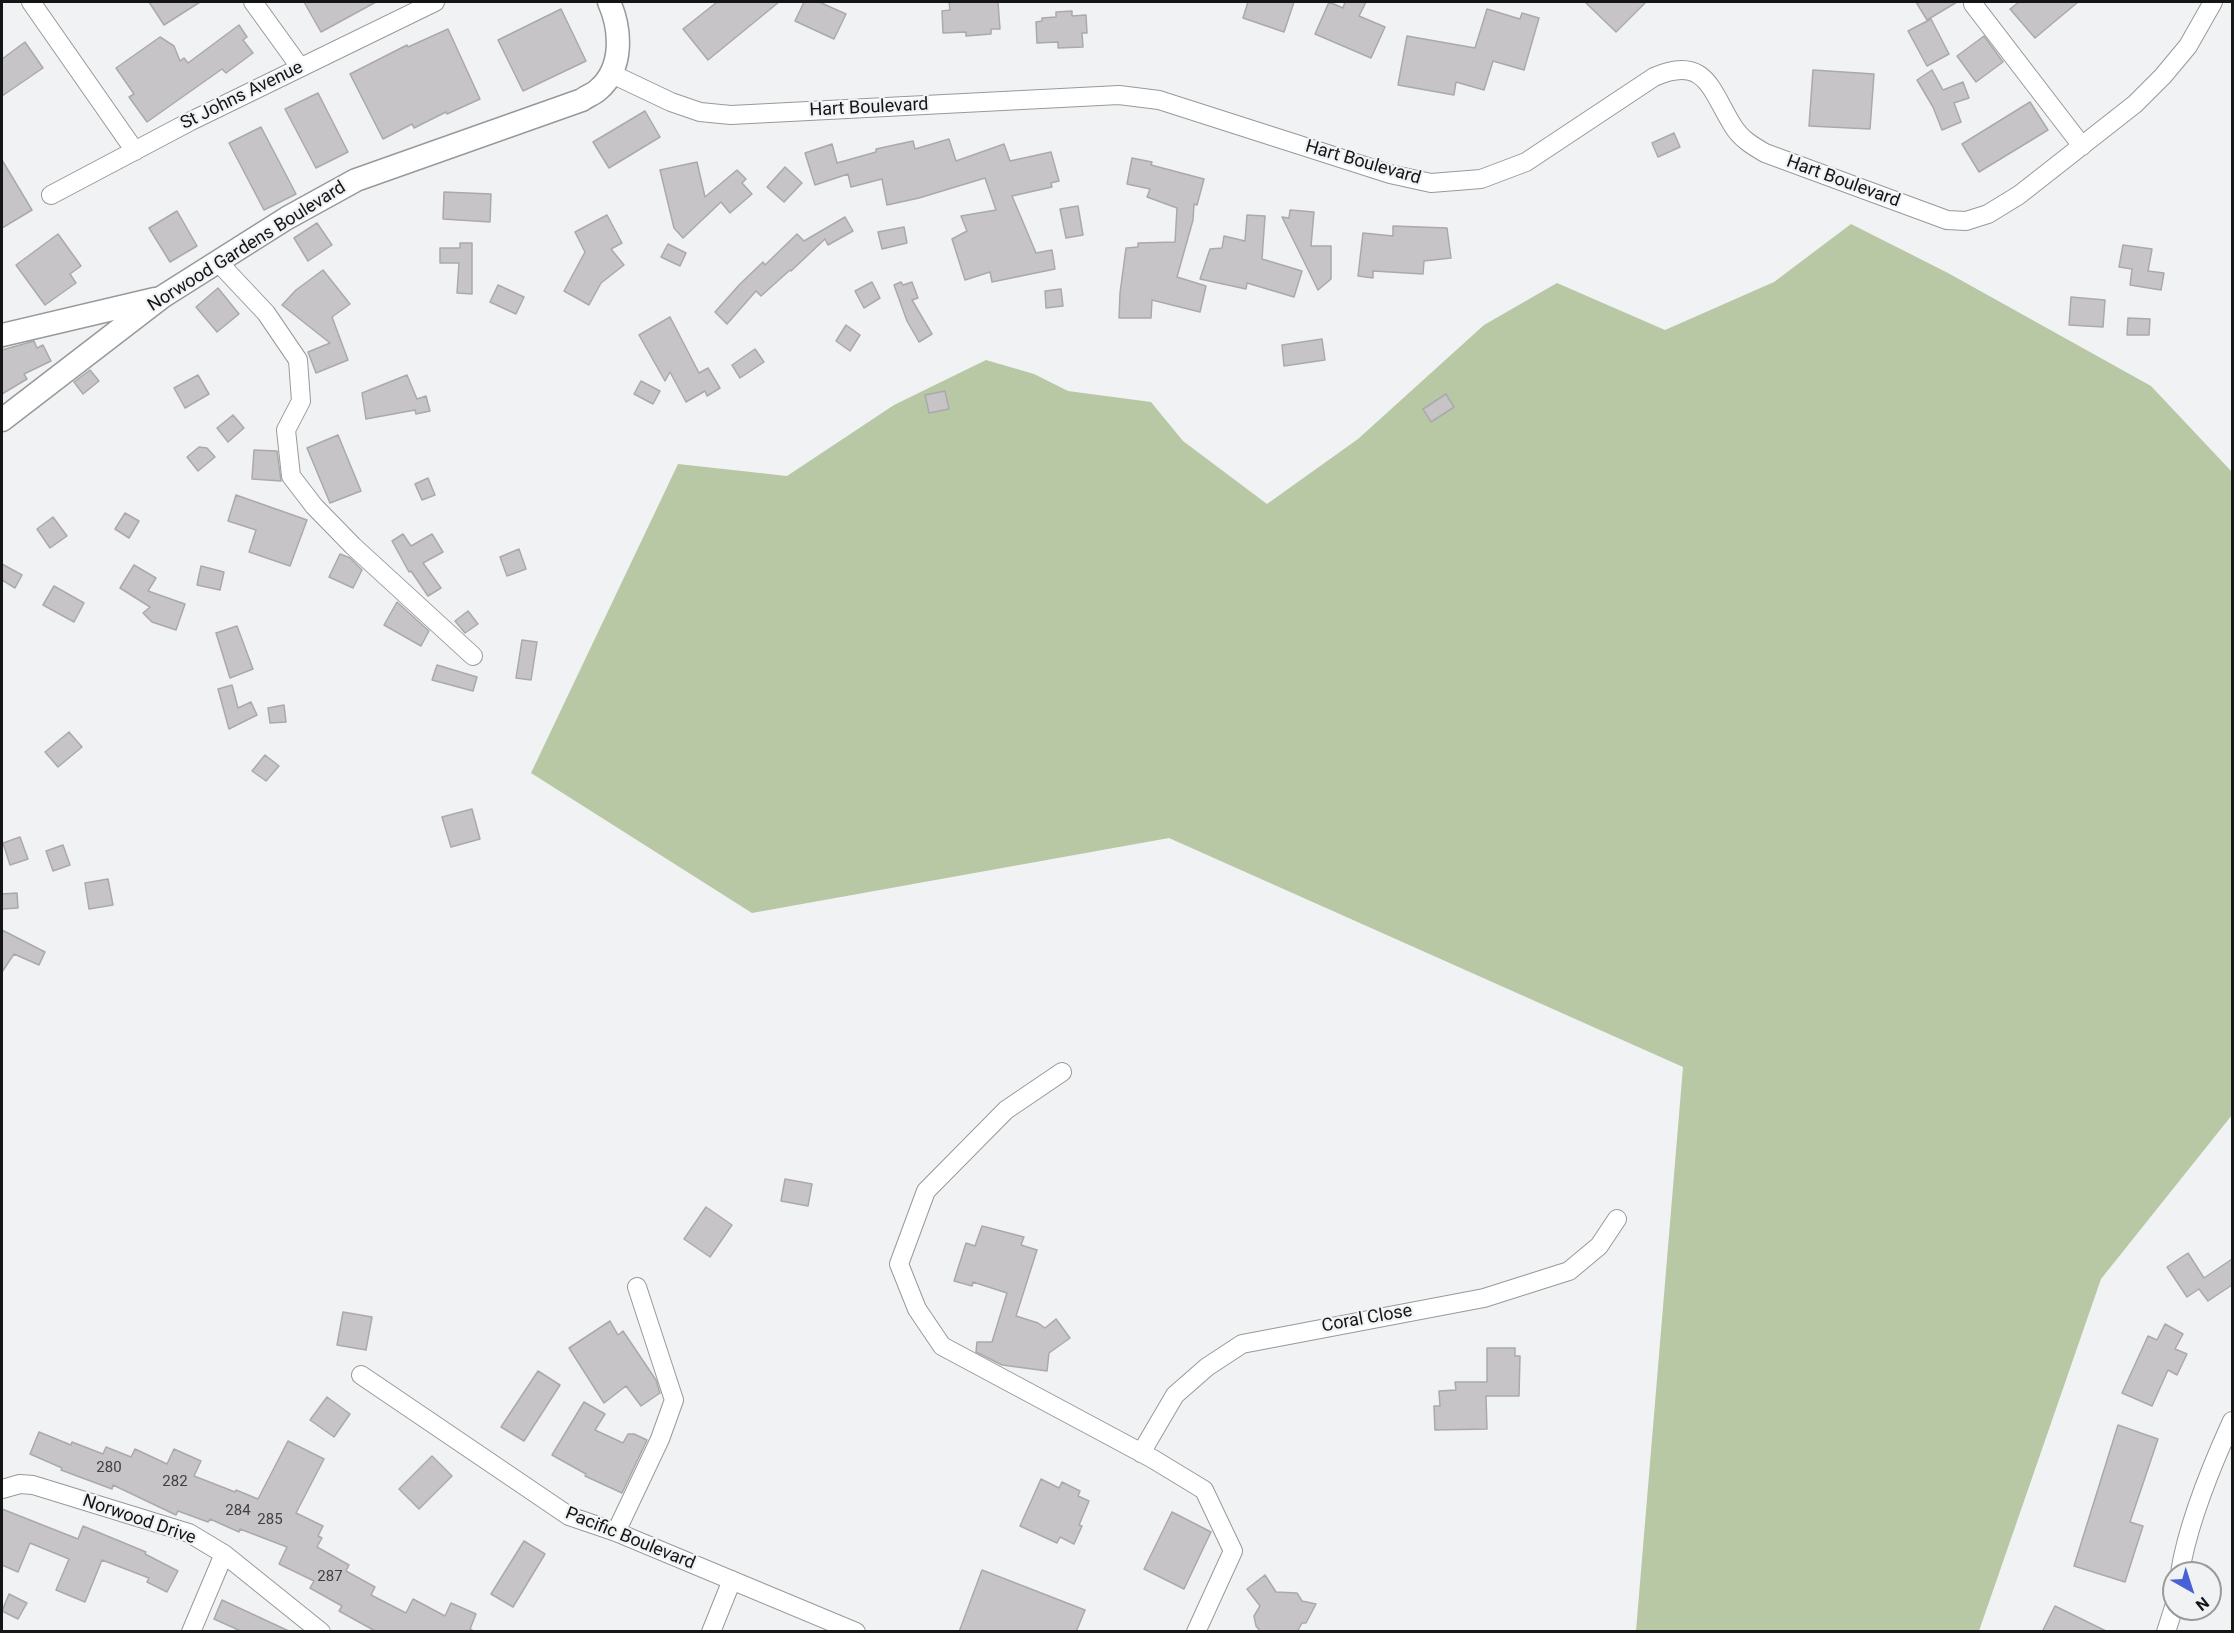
<!DOCTYPE html>
<style>
body{margin:0}
#map{position:relative;width:2234px;height:1633px;overflow:hidden;background:#f1f2f4;font-family:Roboto,sans-serif}
canvas{display:block}
.frame{position:absolute;inset:0;border:3px solid #141515;pointer-events:none}
.north{position:absolute;left:2162px;top:1561px;width:60px;height:60px;box-sizing:border-box;background:#f1f2f4;border:2px solid #999a9b;border-radius:50%;rotate:141deg;font-size:16px;font-weight:700;line-height:24px;text-align:center;color:#141515}
.north::after{content:'';display:block;margin:auto;width:21px;height:27px;background:#4861d5;clip-path:polygon(50% 0,100% 100%,50% 72%,0 100%)}
</style>
<div id="map">
<canvas width="2234" height="1633"></canvas>
<div class="frame"></div>
<div class="north">N</div>
</div>
<script>
const context = document.querySelector('canvas').getContext('2d');
context.lineJoin = 'round';
function paint(path, color) { context.fillStyle = color; context.fill(path, 'evenodd'); }
function trace(path, color, width, dash) { context.strokeStyle = color; context.lineWidth = width; context.lineCap = dash ? 'butt' : 'round'; context.setLineDash(dash || []); context.stroke(path); }
function label(font, color, halo, rows, align = 'center') {
  context.font = font + ' Roboto,sans-serif'; context.lineWidth = 4.5; context.setLineDash([]); context.textBaseline = 'middle'; context.strokeStyle = halo; context.fillStyle = color; for (const [text, x, y, turn = 0] of rows) {
    context.save(); context.translate(x, y); context.rotate((+turn || 0) * Math.PI / 180); context.textAlign = isNaN(turn) ? turn : align; if (halo) context.strokeText(text, 0, 0); context.fillText(text, 0, 0); context.restore();
  }
}
const green = new Path2D(`
 M1851,224L1948,273L2151,386L2232,472V1115L2101,1279L1979,1631H1636L1683,1067L1169,838L752,913L531,773L678,464L787,476L894,405L986,360L1034,374L1068,391L1151,402L1183,441L1267,504L1358,439L1484,325L1557,283L1665,330L1774,282Z`);
const building = new Path2D(`
 M149,2H200L164,25Z
 M304,2H376L321,32Z
 M717,2H779L708,60L683,29Z
 M804,2H819L846,14L834,39L795,21Z
 M949,2H998L1000,29H991V34L966,36V32L943,33L942,11L950,10Z
 M1248,2H1294L1284,32L1243,18Z
 M1329,2L1343,8L1345,2H1366L1359,16L1385,27L1371,58L1315,34Z
 M1585,2H1646L1616,32Z
 M1916,2H1957L1927,20Z
 M2019,2H2078L2035,38L2010,9Z
 M561,9L586,61L523,91L498,40Z
 M1487,9L1520,19L1522,13L1539,18L1524,70L1493,61L1484,90L1456,82L1454,95L1398,85L1407,36L1475,48Z
 M1072,11V16L1086,15L1087,33H1082L1083,47L1058,48V42L1037,43L1036,22L1042,21V18L1056,17V12Z
 M1931,19L1949,54L1927,66L1908,31Z
 M239,25L247,37L243,40L253,53L226,73L222,69L147,122L129,97L134,94L116,68L160,37L174,46L180,61L184,58L188,63Z
 M448,29L480,99L447,114L446,112L414,128L412,124L383,139L350,74L407,45L408,47Z
 M1984,36L2003,62L1976,82L1957,56Z
 M25,42L43,68L2,96V59Z
 M1813,70L1874,74L1870,129L1809,126Z
 M1932,70L1943,90L1963,82L1969,98L1954,103L1961,122L1942,130L1933,107L1917,80Z
 M318,93L348,152L316,168L285,109Z
 M2030,102L2048,130L1979,172L1962,144Z
 M645,111L660,137L609,168L593,142Z
 M261,127L296,194L264,210L229,143Z
 M1674,133L1680,147L1658,157L1652,143Z
 M949,139L956,161L1004,144L1010,161L1051,152L1059,181L1051,183L1052,187L1012,196L1036,253L1052,250L1055,269L992,282L990,272L965,280L952,239L967,231L961,216L996,210L985,178L919,198L887,205L882,179L851,187L848,174L815,185L805,153L832,144L837,163L876,152V149L913,141L915,149Z
 M1132,158L1152,162L1151,165L1204,179L1197,205L1194,204L1193,220L1177,277L1206,286L1200,312L1152,300L1151,318H1119L1120,293L1126,248L1138,247V243L1175,242L1177,208L1147,197L1150,189L1127,184Z
 M2,160L32,210L2,228Z
 M697,162L705,197L737,170L746,179L742,183L752,194L730,213L721,202L683,238L674,228L660,170Z
 M785,167L802,183L784,202L767,187Z
 M444,192L491,194L490,222L443,219Z
 M1078,206L1083,235L1066,238L1060,209Z
 M1290,210L1314,212L1311,246H1331V279L1318,290L1282,217L1289,218Z
 M177,211L197,246L170,262L149,228Z
 M607,215L622,243L611,249L624,265L601,283L589,305L564,291L585,252L575,232Z
 M1247,215L1265,216L1262,259L1302,271L1294,297L1247,283L1246,289L1200,279L1210,249L1222,248L1224,236L1245,241Z
 M845,217L853,231L828,245L825,239L791,271L790,270L761,296L756,291L727,324L715,312L740,284L763,262L765,265L797,234L804,241Z
 M317,223L332,245L308,261L294,238Z
 M1393,226L1447,228L1451,258L1424,261L1423,274L1373,271V278L1358,276L1363,233L1393,236Z
 M904,227L907,243L882,249L878,232Z
 M58,234L81,266L70,274L76,283L45,305L16,265Z
 M460,243H472V294L457,293L459,263H440V248H460Z
 M668,244L686,253L680,266L661,257Z
 M2123,245L2152,249L2148,271L2164,273L2161,290L2130,285L2132,269L2119,267Z
 M323,270L350,304L332,317L348,360L316,373L308,352L330,343L282,305L296,290Z
 M872,282L880,298L864,308L855,291Z
 M901,282L903,285L912,282L918,298L912,300L932,334L919,342L907,321L894,285Z
 M498,285L524,297L516,314L490,302Z
 M218,288L239,314L217,332L196,307Z
 M1061,289L1063,306L1046,308L1045,291Z
 M2071,297L2105,300L2103,327L2069,325Z
 M670,317L699,373L708,368L720,388L707,396L705,391L686,402L670,372L665,381L639,335Z
 M2128,318L2150,319L2149,335H2127Z
 M846,325L860,335L850,351L836,341Z
 M1322,339L1325,360L1284,366L1282,345Z
 M34,341L37,348L43,345L51,361L24,374L27,379L2,394V350Z
 M755,349L764,362L740,378L732,365Z
 M90,370L99,381L83,394L74,382Z
 M198,375L209,394L185,408L174,388Z
 M407,375L417,399L426,396L430,411L416,414L415,410L366,419L362,393Z
 M641,381L660,391L653,404L634,394Z
 M945,391L949,409L929,413L925,395Z
 M1446,394L1454,407L1431,422L1423,409Z
 M233,415L244,428L228,442L217,428Z
 M338,435L361,491L330,503L307,448Z
 M199,447L207,448L215,457L198,471L187,457Z
 M254,450L277,451L281,481L252,479Z
 M428,478L435,495L422,500L415,484Z
 M236,495L307,520L290,566L249,552L256,530L228,521Z
 M125,513L139,521L129,538L115,529Z
 M53,517L67,536L50,548L37,529Z
 M403,534L411,546L432,534L443,552L423,563L441,588L428,596L411,571L409,572L392,541Z
 M519,549L526,569L507,576L500,557Z
 M340,554L350,558L362,570L353,588L329,577Z
 M2,564L22,575L15,588L2,580Z
 M134,565L156,578L148,591L185,604L176,630L152,622L143,613L150,607L120,588Z
 M201,566L224,572L220,590L197,585Z
 M54,586L84,603L74,622L43,605Z
 M397,602L429,631L421,646L384,625Z
 M468,611L478,624L465,633L455,621Z
 M237,626L253,669L230,678L216,633Z
 M522,640L537,642L531,680L516,678Z
 M437,665L477,677L473,691L432,680Z
 M232,685L238,708L251,702L257,715L229,729L218,689Z
 M284,705L286,722L270,723L268,708Z
 M69,732L82,747L58,767L45,752Z
 M265,755L279,766L266,781L252,771Z
 M472,809L480,839L451,847L442,817Z
 M20,837L28,859L10,865L3,843Z
 M63,845L70,865L53,871L46,851Z
 M108,879L113,905L89,909L85,883Z
 M17,893L18,908L2,909V894Z
 M2,930L45,952L39,965L14,954L2,972Z
 M785,1179L812,1184L808,1206L781,1201Z
 M706,1207L732,1225L710,1257L684,1239Z
 M982,1226L1024,1237L1021,1245L1037,1250L1016,1316L1038,1323L1045,1328L1056,1319L1070,1338L1049,1353L1047,1371L1002,1365L976,1352L977,1342H992L1007,1293L973,1282L972,1286L954,1281L966,1243L975,1246Z
 M2188,1253L2204,1278L2232,1259V1285L2208,1301L2199,1289L2187,1297L2167,1267Z
 M343,1312L372,1317L366,1350L337,1345Z
 M610,1321L618,1335L623,1331L656,1380L660,1393L641,1406L626,1386L604,1403L569,1348Z
 M2165,1324L2183,1334L2175,1349L2187,1354L2177,1375L2168,1370L2152,1406L2122,1393L2148,1336L2157,1340Z
 M1487,1348H1515V1356H1520L1519,1396H1486L1487,1429L1435,1430L1434,1406H1440L1439,1391L1456,1390L1455,1382H1487Z
 M538,1371L560,1385L524,1441L501,1427Z
 M327,1397L350,1414L334,1437L310,1420Z
 M584,1402L605,1414L595,1430L623,1443L628,1434H634L647,1440L622,1493L585,1476L586,1474L552,1455Z
 M2118,1425L2158,1439L2130,1522L2143,1526L2125,1582L2074,1566Z
 M39,1432L71,1445L72,1442L103,1454L106,1447L131,1457L135,1449L167,1464L174,1449L201,1461L194,1476L235,1492L236,1490L258,1499L288,1441L324,1459L296,1513L323,1526L318,1536L322,1538L317,1547L349,1565L346,1571L375,1587L371,1595L406,1613L413,1599L445,1616L451,1603L476,1614L470,1629L475,1632H377L339,1611L342,1606L310,1588L314,1581L279,1564L287,1547L240,1529L239,1532L210,1519L208,1522L178,1511L176,1515L113,1485L112,1489L61,1470L62,1468L30,1454Z
 M432,1456L452,1476L419,1509L399,1489Z
 M1041,1479L1059,1488L1062,1482L1080,1491L1078,1496L1089,1501L1079,1525L1082,1526L1074,1544L1060,1537L1057,1543L1020,1526Z
 M2,1509L78,1539L83,1526L146,1552L145,1554L178,1571L167,1592L147,1582L149,1578L102,1560L85,1602L56,1590L69,1559L30,1543L18,1572L2,1565Z
 M1172,1512L1211,1532L1184,1589L1144,1569Z
 M524,1541L545,1554L513,1607L491,1594Z
 M982,1570L1085,1610L1076,1632H959Z
 M1265,1575L1276,1592L1297,1593L1302,1601L1316,1604L1306,1623H1302L1297,1632L1260,1631L1256,1626L1254,1616L1260,1606L1247,1589Z
 M9,1594L27,1603L18,1619L2,1611Z
 M222,1600L291,1632H243L214,1619Z
 M2055,1606L2108,1632H2042Z`);
const minor = new Path2D(`
 M31,2L135,151
 M253,2L300,67
 M1973,4L2082,146
 M612,74L671,102L700,112L731,115L1119,95L1159,100L1390,174L1431,183L1481,179L1526,162L1654,77C1706,54 1711,91 1733,126C1741,139 1753,146 1765,153L1947,220L1966,221L1988,214L2019,195L2135,104L2163,76L2188,46L2213,2
 M51,195L191,121L435,2
 M218,262L266,313L298,360L301,401L286,430L291,476L314,506L353,546L473,656
 M1062,1072L1006,1110L926,1191L899,1264L917,1309L942,1346L1153,1459L1204,1490L1233,1551L1196,1632
 M361,1375L569,1516L616,1532L856,1632
 M1141,1453L1175,1395L1207,1367L1242,1344L1484,1298L1569,1271L1599,1246L1617,1219
 M2,1489L20,1484L33,1485L189,1533L224,1554L321,1632
 M616,1532L660,1439L674,1400L637,1287
 M2180,1573C2187,1526 2212,1465 2232,1421
 M191,1632L224,1554
 M711,1632L732,1580
 M2166,1632L2174,1607`);
const tertiary = new Path2D(`
 M2,335L155,299
 M2,420L162,297L287,218L356,180L582,100C587,96 594,94 598,90C624,68 621,29 609,2`);
const numberNames = [
 ["280",109,1468],
 ["282",175,1482],
 ["284",238,1511],
 ["285",270,1520],
 ["287",330,1577]
];
const streetNames = [
 ["St Johns Avenue",242,96,-26],
 ["Hart Boulevard",869,108,-3],
 ["Hart Boulevard",1363,163,16],
 ["Hart Boulevard",1843,182,20],
 ["Norwood Gardens Boulevard",247,247,-32],
 ["Coral Close",1367,1319,-10],
 ["Norwood Drive",139,1520,19],
 ["Pacific Boulevard",630,1539,22]
];
paint(green, '#b8c7a4');
paint(building, '#c6c4c6');
trace(building, '#aba9ab', 1.5);
trace(minor, '#97999a', 20);
trace(tertiary, '#97999a', 25);
trace(minor, '#fff', 18);
trace(tertiary, '#fff', 22);
label('15px', '#404141', null, numberNames);
label('18px', '#141515', '#f1f2f4', streetNames);
</script>
